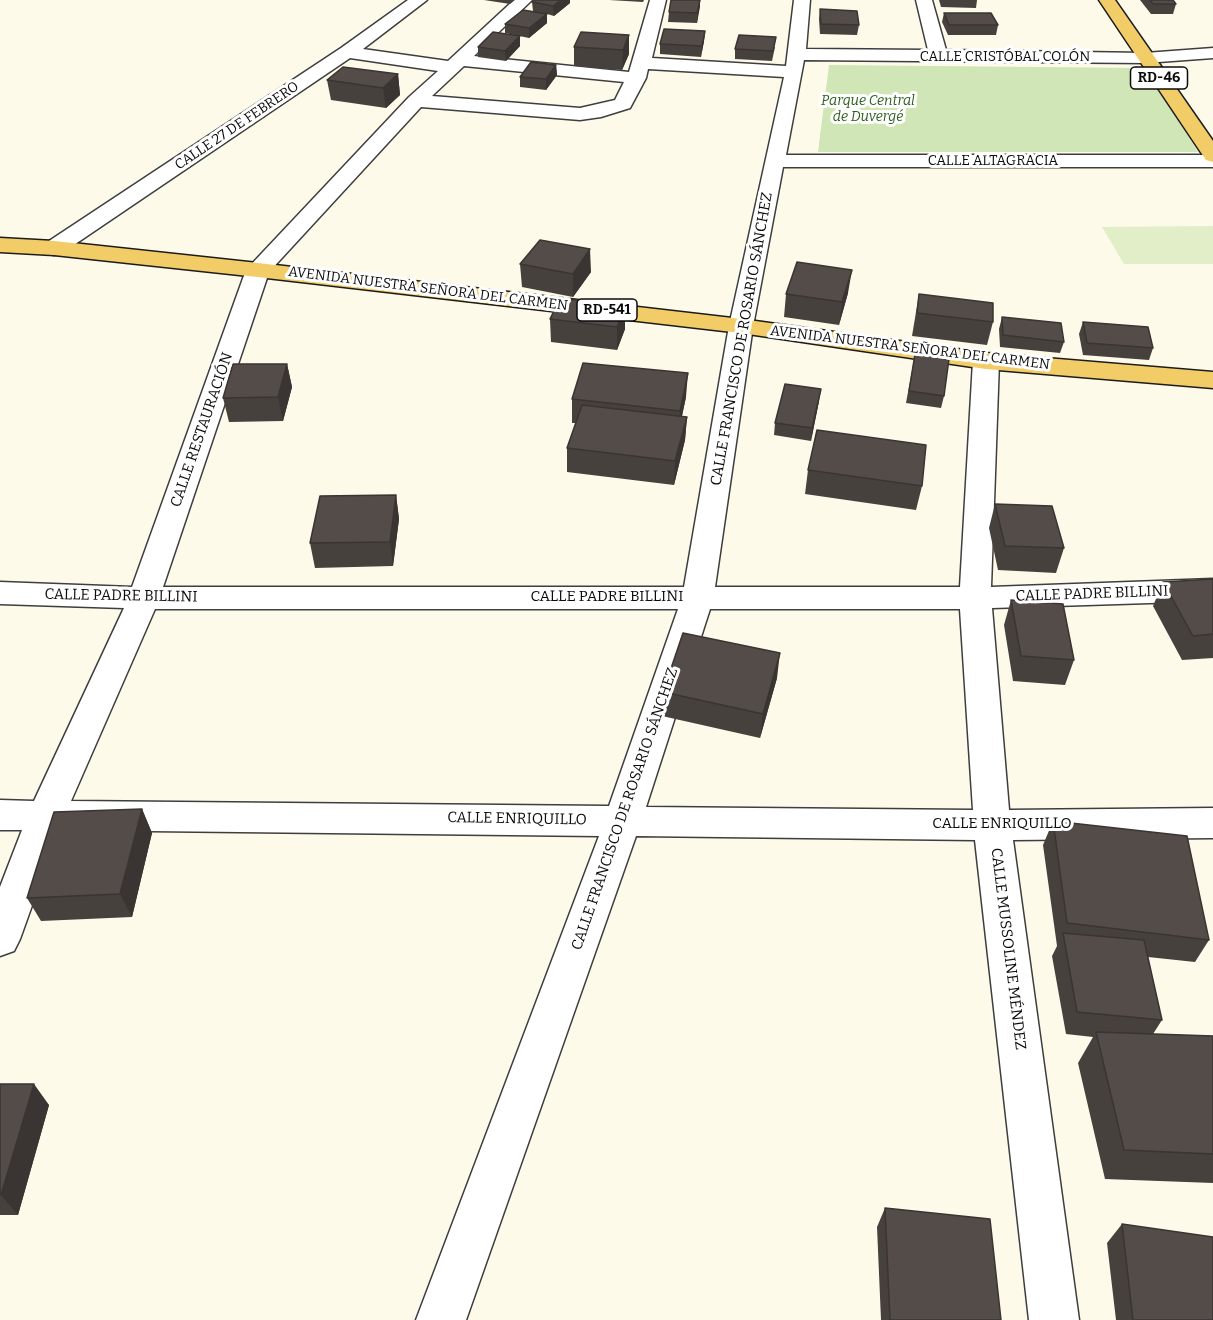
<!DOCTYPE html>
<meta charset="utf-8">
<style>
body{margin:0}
canvas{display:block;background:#fefaea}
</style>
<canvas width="1213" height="1320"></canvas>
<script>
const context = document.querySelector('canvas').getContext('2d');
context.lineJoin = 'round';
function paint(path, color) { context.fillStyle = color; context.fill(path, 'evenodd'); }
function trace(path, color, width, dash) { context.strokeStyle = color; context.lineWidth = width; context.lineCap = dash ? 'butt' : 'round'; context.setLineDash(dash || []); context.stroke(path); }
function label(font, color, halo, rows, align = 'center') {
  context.font = font + ' Bitter,serif'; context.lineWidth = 6; context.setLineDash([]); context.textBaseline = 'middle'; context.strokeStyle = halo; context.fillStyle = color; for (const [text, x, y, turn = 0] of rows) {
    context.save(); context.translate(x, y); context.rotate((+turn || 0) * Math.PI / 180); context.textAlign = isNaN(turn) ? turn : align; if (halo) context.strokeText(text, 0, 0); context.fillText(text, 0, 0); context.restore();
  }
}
const green = new Path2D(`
 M829,65L1145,68L1198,152H818Z`);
const pitch = new Path2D(`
 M1213,226V264H1124L1102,227Z`);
const minor = new Path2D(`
 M408,0H427L363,49L448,61L514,0H532L474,56L629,72L650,0H666L652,58L786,66L794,0H810L806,49L928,50L916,0H932L946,50L1145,53L1213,48V58L1145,63L804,60L786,155H1213V167H783L753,326L715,587H960L973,361L977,356L986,353L995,356L999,361L991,587L1213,579V601L992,608L1009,810L1213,808V838L1013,840L1079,1320H1029L975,840L636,836L466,1320H416L599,836L59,830L20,939L14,951L0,956V887L22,830H0V800L34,801L124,608L0,604V582L132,587L246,270L409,97L438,71L350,58L62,253L54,255L46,253L43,248L46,243L341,48ZM464,66L624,82L615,100L580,108L432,96ZM648,69L784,77L729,326L684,587H163L269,272L421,107L580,120L601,117L630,108L646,78ZM155,609H678L609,806L71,801ZM710,609H960L973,810L646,807Z`);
const major = new Path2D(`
 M1099,0H1115L1213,141V162L1206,160Z
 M0,238L54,241L258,263L741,319L986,353L1213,372V388L986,369L741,333L258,277L54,255L0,252Z`);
const wall = new Path2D(`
 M484,0H515L510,4Z
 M609,0H644L643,2Z
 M700,0L697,23L668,22L669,12Z
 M939,0H977L976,8L941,7Z
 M1140,0H1173L1176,4L1173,14H1151Z
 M532,2L570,3L554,16L547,14V23L529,38L505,33V24L533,11Z
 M820,9L859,25L857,35L820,34L819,19Z
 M944,13L998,25L996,35H948L942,22Z
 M705,31L704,41L701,57L660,54V44Z
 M629,35V54L622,70L574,66V47Z
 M520,46L506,61L478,57V47Z
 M775,47L772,61L735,59V49Z
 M556,65L557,75L546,90L520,87V77Z
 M398,74L400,95L386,108L331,100L327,80Z
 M520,264L591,272L573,297L522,287Z
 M848,293L839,325L784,317L786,294Z
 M919,294L993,322L987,345L912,336Z
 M625,306V329L617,350L551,342L550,319Z
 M1002,317L1064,342L1060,353L1000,347L999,329Z
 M1083,322L1153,348L1149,360L1083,355L1079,334Z
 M915,354L944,396L941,408L906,403Z
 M287,364L292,387L283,421L229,422L223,398Z
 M686,397L682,416L687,417L685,440L674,485L567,472V448L576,423H572V399Z
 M819,401L811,441L774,435L775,423Z
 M808,470L922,486L916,510L805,494Z
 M396,495L399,519L393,566L315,568L310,543Z
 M995,504L1064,548L1056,573L998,570L989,528Z
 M1213,579V658L1182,660L1153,606L1163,582Z
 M1011,600L1074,660L1065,685L1013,681L1004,625Z
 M777,678L760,738L662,716L663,692Z
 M142,809L152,833L132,917L41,921L27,898Z
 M1053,821L1209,940L1195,962L1148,957L1162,1020L1153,1034L1213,1036V1183L1105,1179L1078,1063L1093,1037L1066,1034L1052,956L1057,946L1043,845Z
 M0,1084L49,1105L18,1215H0Z
 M885,1208L1001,1320H881L877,1227Z
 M1122,1224L1213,1320H1116L1107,1243Z`);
const shadedWall = new Path2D(`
 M561,0H570V3L554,16L553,6Z
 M700,0V7L697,23V13Z
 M547,14V23L529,38V28Z
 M705,31L704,41L701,57L702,46Z
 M629,35V54L622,70L623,50Z
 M520,36V46L506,61L505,51Z
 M556,65L557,75L546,90V79Z
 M398,74L400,95L386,108L383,88Z
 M590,249L591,272L573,297V274Z
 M852,270L848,293L839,325L842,302Z
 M625,306V329L617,350V327Z
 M287,364L292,387L283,421L278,397Z
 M688,373L686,397L678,434L680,411Z
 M821,389L819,401L811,441L812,428Z
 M687,417L685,440L674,485L675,461Z
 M396,495L399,519L393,566L390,542Z
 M780,653L777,678L760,738L763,714Z
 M142,809L152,833L132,917L120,894Z
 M34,1084L49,1105L18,1215L1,1195Z`);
const building = new Path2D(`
 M535,0H561L553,6L532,2Z
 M671,0H700L697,13L669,12Z
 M1150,0H1173L1176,4H1153Z
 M820,9L857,11L859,25L821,24Z
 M523,10L547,14L529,28L505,24Z
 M944,13H991L998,25H949Z
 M664,29L705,31L702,46L660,44Z
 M493,32L520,36L505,51L478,47Z
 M581,32L629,35L623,50L574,47Z
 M739,35L776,37L773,51L735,49Z
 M531,62L556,65L546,79L520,77Z
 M343,67L398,74L383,88L327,80Z
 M540,240L590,249L573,274L520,264Z
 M797,262L852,270L842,302L786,294Z
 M919,294L993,303V322L917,313Z
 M560,298L625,306L617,327L550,319Z
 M1002,317L1061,323L1064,342L1003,335Z
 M1083,322L1148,327L1153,348L1087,343Z
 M915,354L949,359L944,396L909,391Z
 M583,363L688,373L680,411L572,399Z
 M233,364H287L278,397L223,398Z
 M785,384L821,389L812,428L775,423Z
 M582,405L687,417L675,461L567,448Z
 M817,430L926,445L922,486L808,470Z
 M396,495L390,542L310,543L320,496Z
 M995,504L1052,506L1064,548L1005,546Z
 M1213,579V634L1193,636L1163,582Z
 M1011,600L1063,604L1074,660L1021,656Z
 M683,633L780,653L763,714L663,692Z
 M142,809L120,894L27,898L54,812Z
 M1053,821L1187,836L1209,940L1067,923Z
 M1063,933L1144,940L1162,1020L1077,1012Z
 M1096,1032L1213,1036V1154L1124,1150Z
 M0,1084H34L1,1195H0Z
 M885,1208L990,1219L1001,1320H890Z
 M1122,1224L1213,1237V1320H1133Z`);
const farStreetnames = [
 ["CALLE CRISTÓBAL COLÓN",1005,57],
 ["CALLE 27 DE FEBRERO",237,126,-34],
 ["CALLE ALTAGRACIA",993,161],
 ["AVENIDA NUESTRA SEÑORA DEL CARMEN",428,289,7],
 ["AVENIDA NUESTRA SEÑORA DEL CARMEN",910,348,7]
];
const shields = [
 [1159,78,57],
 [607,310,60]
];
const shieldNames = [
 ["RD-46",1159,78],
 ["RD-541",607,310]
];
const farParknames = [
 ["Parque Central",868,101],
 ["de Duvergé",868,117]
];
const streetNames = [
 ["CALLE FRANCISCO DE ROSARIO SÁNCHEZ",742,339,-80],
 ["CALLE RESTAURACIÓN",202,430,-71],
 ["CALLE PADRE BILLINI",1092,594,-2],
 ["CALLE PADRE BILLINI",121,596,1],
 ["CALLE PADRE BILLINI",607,597],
 ["CALLE FRANCISCO DE ROSARIO SÁNCHEZ",625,809,-71],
 ["CALLE ENRIQUILLO",517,819,1],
 ["CALLE ENRIQUILLO",1002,824],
 ["CALLE MUSSOLINE MÉNDEZ",1008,949,83]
];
paint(green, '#d0e6b6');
paint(pitch, '#e1eec7');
trace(minor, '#3e3e3e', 3);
trace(major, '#1c1c1c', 3);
paint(minor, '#fff');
paint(major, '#f2cc66');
paint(wall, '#47413e');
paint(shadedWall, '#3a3532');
paint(building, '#534c48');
trace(building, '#3a3532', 1.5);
label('14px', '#0b0b0b', '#fff', farStreetnames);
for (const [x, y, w] of shields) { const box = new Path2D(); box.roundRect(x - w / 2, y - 11, w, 22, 4.5); context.fillStyle = '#fff'; context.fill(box); trace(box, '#0b0b0b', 1.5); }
label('bold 14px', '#0b0b0b', null, shieldNames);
label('italic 14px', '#2e5f1f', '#fff', farParknames);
label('15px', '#0b0b0b', '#fff', streetNames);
</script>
